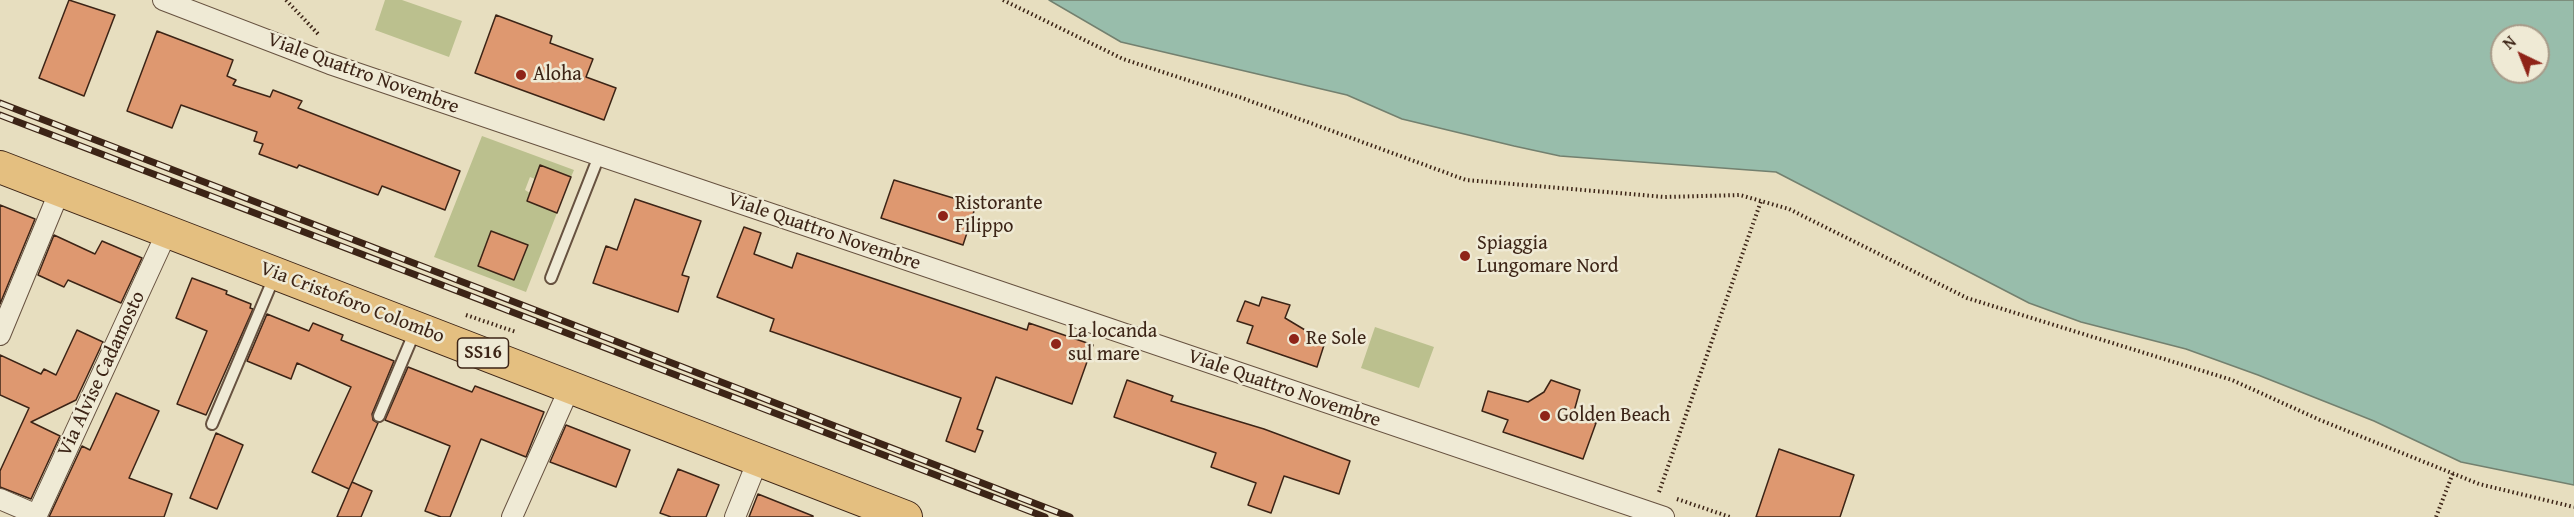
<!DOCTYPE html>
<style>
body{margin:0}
#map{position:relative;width:2574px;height:517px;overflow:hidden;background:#e7debf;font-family:"Gentium Book Plus",serif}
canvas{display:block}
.north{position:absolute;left:2490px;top:24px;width:60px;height:60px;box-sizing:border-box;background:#efead5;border:2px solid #a79b89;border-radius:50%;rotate:317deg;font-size:16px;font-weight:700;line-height:24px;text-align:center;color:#3c2416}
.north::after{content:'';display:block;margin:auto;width:21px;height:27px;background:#8f2418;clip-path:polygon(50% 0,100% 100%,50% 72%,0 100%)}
</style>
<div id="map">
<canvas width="2574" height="517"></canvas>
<div class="north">N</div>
</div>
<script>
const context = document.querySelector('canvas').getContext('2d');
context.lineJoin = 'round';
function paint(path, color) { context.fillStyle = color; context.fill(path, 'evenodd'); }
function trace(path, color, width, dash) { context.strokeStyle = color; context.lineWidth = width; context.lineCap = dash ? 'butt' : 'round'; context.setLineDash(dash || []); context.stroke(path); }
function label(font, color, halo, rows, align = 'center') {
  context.font = font + ' "Gentium Book Plus",serif'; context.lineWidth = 5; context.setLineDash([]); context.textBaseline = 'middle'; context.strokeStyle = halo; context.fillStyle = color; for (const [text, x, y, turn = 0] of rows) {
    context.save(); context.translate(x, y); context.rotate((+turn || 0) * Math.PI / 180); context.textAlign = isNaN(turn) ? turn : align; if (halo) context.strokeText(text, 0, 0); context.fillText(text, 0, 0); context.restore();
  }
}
const green = new Path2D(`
 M385,0H402L462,21L449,57L375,30Z
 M482,136L574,170L571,177L540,166L535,179L530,177L525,190L530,193L527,201L557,213L526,292L434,257ZM491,231L528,245L514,280L478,266Z
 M1375,327L1434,347L1419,388L1361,368Z`);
const water = new Path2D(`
 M1049,0H2574V485L2461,462L2374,421L2258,375L2186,349L2081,322L2029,303L1776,172L1560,156L1514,146L1402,119L1347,95L1121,42ZM2502,36H2538V72H2502Z`);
const building = new Path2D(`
 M69,0L115,15L84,96L39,78Z
 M496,15L552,36L550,43L593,59L586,77L616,88L604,120L475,73Z
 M157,31L233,60L227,76L236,80L233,85L270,97L273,90L302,101L298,108L460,171L445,210L382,186L378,195L299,165L297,168L259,154L263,144L254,141L257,132L181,105L172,128L127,111Z
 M540,165L571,177L557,213L527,201Z
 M894,180L976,205L963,245L881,218Z
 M635,199L701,221L682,275L689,277L678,312L593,283L606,246L617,250Z
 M0,205L35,219L0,304Z
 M744,227L761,233L754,254L792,268L797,253L1027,330L1029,323L1093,345L1072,404L996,377L977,429L983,431L975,452L946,441L961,398L770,331L774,319L717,297Z
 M491,231L528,245L514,280L478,266Z
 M54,235L95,254L102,241L142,258L121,303L68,280L64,287L38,275Z
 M192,278L227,291L226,294L251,304L250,308L253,309L206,415L177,404L207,331L176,318Z
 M1262,297L1290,305L1285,318L1325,342L1317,367L1247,343L1253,326L1237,321L1245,301L1259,306Z
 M267,314L309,331L313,323L343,335L341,340L394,361L372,414L373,420L378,423L349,489L312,472L351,387L297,363L291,379L247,361Z
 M77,330L103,342L76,400L31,422L60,436L31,499L0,487V471L29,408L0,395V355L41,374L44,369L56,375Z
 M408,367L472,392L475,386L544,412L526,457L481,439L450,517H441L425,511L450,446L385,420Z
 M1127,380L1173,396L1171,401L1264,429L1350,461L1339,494L1284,476L1271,513L1248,505L1256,483L1211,467L1216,453L1114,417Z
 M1551,380L1580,390L1573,415L1596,423L1583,459L1503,432L1508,420L1482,411L1488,391L1528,402L1544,392Z
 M116,393L159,411L129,478L172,494L164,517H49L82,446L90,450Z
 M566,425L630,450L616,487L550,462Z
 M216,433L243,445L217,509L190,498Z
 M1779,449L1854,475L1840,517H1756Z
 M678,469L719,485L706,517H671L660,513Z
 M352,482L372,491L361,517H337Z
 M758,494L813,516V517H749Z`);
const path = new Path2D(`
 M286,0L319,35
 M1003,0L1123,59L1242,98L1466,180L1665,197L1740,195L1789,209L1967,298L2232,380L2320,420L2479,484L2574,507
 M466,315L516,332
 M1659,492L1761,201
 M1677,499L1730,517
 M2436,517L2453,473`);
const service = new Path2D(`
 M551,278L599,156
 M379,416L415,331
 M212,424L275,275`);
const minor = new Path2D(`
 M163,0L330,64L1664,517
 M0,335L60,190
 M0,499L37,515L167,232
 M512,517L570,387
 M735,517L758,460`);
const primary = new Path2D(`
 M0,167L906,517`);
const rail = new Path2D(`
 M0,103L1070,517
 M0,115L1045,517`);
const markers = [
 [521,75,6,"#8f2418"],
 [943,216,6,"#8f2418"],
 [1465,256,6,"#8f2418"],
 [1294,339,6,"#8f2418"],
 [1056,344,6,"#8f2418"],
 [1545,416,6,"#8f2418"]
];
const shields = [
 [483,353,51]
];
const shieldNames = [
 ["SS16",483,353]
];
const streetNames = [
 ["Viale Quattro Novembre",363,74,20],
 ["Viale Quattro Novembre",824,232,19],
 ["Via Cristoforo Colombo",352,303,21],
 ["Via Alvise Cadamosto",102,374,-65],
 ["Viale Quattro Novembre",1284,389,19]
];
const poiNames = [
 ["Aloha",533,75],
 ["Ristorante",955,204],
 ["Filippo",955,227],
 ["Spiaggia",1477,244],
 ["Lungomare Nord",1477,267],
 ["La locanda",1068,332],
 ["sul mare",1068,355],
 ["Re Sole",1306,339],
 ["Golden Beach",1557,416]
];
paint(green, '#bbc08e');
paint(water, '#98bdab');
trace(water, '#73806f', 1.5);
paint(building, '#de9870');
trace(building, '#3c2416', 1.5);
trace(service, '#675240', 14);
trace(minor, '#675240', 22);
trace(primary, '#3c2416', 34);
trace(path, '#3c2416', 4, [1.5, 3]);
trace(service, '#efead5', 10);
trace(minor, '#efead5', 20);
trace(primary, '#e4bf80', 32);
trace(rail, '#3c2416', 7);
trace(rail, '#efead5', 4.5, [14]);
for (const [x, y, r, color] of markers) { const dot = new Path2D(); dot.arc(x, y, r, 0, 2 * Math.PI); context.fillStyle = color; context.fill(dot); trace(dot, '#efead5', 2); }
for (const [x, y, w] of shields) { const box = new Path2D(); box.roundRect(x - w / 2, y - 15, w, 30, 4.5); context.fillStyle = '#efead5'; context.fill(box); trace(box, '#3c2416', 1.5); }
label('bold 18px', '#3c2416', null, shieldNames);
label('20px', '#3c2416', '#efead5', streetNames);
label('20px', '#3c2416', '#efead5', poiNames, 'left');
</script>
